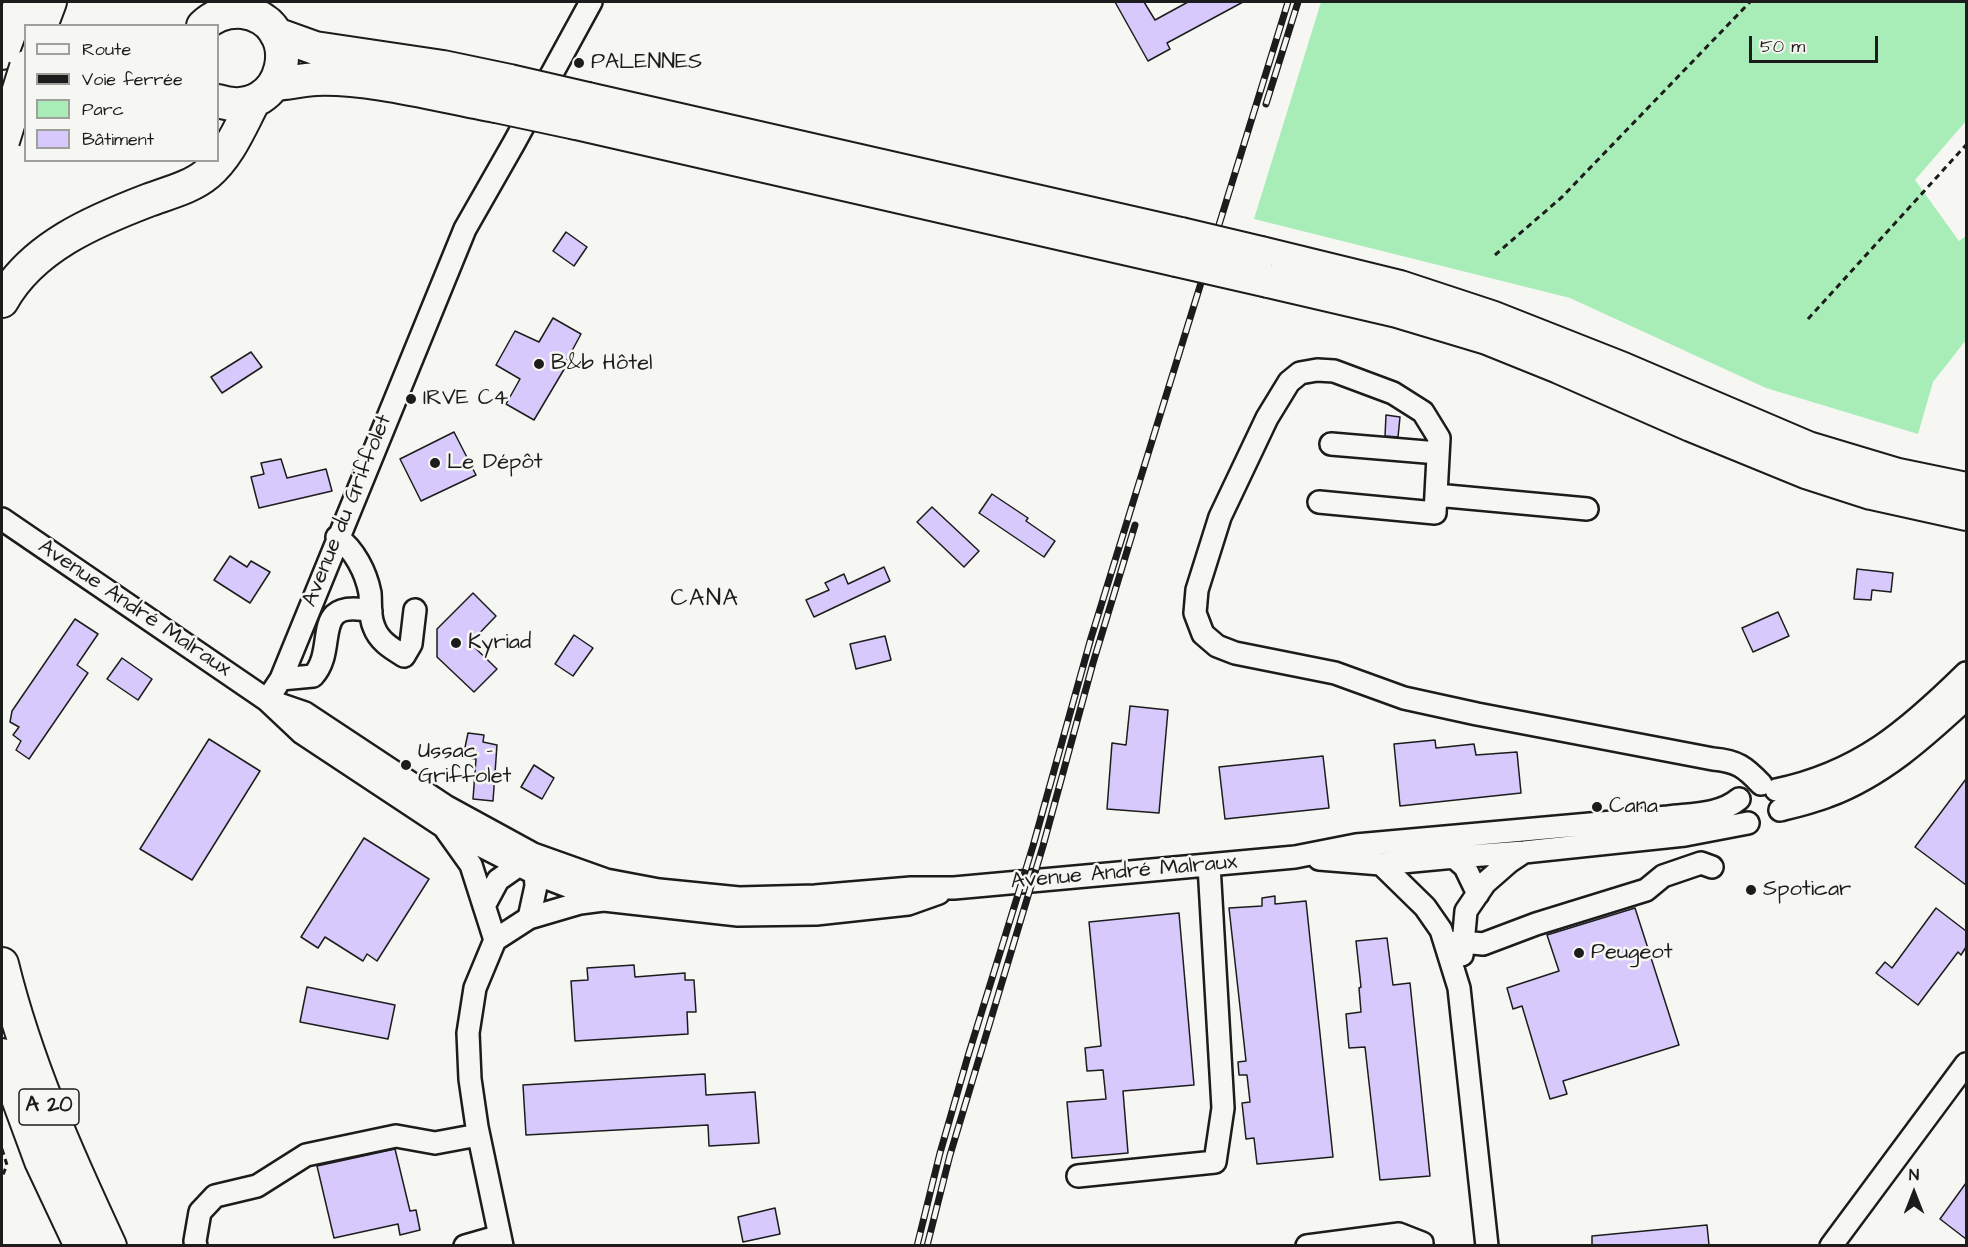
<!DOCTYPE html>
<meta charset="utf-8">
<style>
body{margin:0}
#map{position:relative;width:1968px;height:1247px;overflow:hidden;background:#f6f6f2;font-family:"Architects Daughter",sans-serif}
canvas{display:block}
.frame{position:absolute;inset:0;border:3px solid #1c1c1c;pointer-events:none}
.legend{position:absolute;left:24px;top:24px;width:195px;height:138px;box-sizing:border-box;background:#f6f6f2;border:2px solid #9f9f9c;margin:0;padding:8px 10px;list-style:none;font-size:18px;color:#1c1c1c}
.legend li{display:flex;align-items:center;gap:12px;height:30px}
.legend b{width:30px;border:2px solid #9f9f9c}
.north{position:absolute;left:1884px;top:1163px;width:60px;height:60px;-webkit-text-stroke:4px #f6f6f2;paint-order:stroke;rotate:0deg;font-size:16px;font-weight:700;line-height:24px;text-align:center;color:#1c1c1c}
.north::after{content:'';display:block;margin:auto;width:21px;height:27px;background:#1c1c1c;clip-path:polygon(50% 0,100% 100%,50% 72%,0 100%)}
.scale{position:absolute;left:1749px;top:36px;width:129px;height:27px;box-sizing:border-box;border:3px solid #1c1c1c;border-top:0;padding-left:8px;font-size:18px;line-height:21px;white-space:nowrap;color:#1c1c1c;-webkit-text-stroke:4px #f6f6f2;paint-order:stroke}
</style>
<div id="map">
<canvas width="1968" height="1247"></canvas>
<div class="frame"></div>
<ul class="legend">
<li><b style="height:8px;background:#f6f6f2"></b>Route</li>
<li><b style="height:8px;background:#1c1c1c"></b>Voie ferrée</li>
<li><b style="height:16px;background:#a8edb8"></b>Parc</li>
<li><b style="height:16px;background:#d7c9fb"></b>Bâtiment</li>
</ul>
<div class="north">N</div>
<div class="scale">50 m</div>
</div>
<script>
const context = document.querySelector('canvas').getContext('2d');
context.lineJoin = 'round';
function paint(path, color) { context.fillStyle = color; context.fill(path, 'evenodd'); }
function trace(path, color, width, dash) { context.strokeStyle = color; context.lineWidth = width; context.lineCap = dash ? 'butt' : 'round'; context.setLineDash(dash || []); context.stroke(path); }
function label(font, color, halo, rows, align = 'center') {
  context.font = font + ' "Architects Daughter",sans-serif'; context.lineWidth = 5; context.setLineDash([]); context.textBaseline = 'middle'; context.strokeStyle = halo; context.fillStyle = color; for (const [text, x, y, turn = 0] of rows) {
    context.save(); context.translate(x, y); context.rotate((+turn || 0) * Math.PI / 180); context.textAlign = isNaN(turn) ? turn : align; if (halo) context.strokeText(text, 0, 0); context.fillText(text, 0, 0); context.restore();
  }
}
const green = new Path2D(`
 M1321,2H1966V121L1915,180L1959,241L1966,236V340L1933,382L1918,434L1766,388L1570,298L1254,219Z`);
const building = new Path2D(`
 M1115,2H1144L1155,20L1188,2H1243L1167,43L1170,49L1148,61Z
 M566,232L587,247L574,266L553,251Z
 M553,318L581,334L567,360L569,361L534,420L506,404L520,379L496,365L515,331L539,342Z
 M251,352L262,367L222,393L211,377Z
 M1386,415L1400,417L1398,437L1385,436Z
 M454,432L476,475L421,501L400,459Z
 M281,459L287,478L326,469L332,491L259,508L251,477L264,474L261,463Z
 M992,494L1028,518L1026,521L1055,541L1044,557L979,513Z
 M932,507L979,551L964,567L917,522Z
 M230,556L247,567L251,561L270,572L250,603L214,580Z
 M884,567L890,581L814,617L806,600L829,590L825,583L844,574L848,584Z
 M1857,569L1893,573L1891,592L1872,590L1871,600L1854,599Z
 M473,593L496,616L470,643L497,669L474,692L437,657V629Z
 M1778,612L1789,636L1753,652L1742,628Z
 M75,619L98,634L77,665L88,673L29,759L16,750L21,741L13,735L19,727L10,722L12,711Z
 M574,635L593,648L573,676L555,664Z
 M885,636L891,660L856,669L850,644Z
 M122,658L152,679L138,700L107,679Z
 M1130,706L1168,710L1159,813L1107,809L1112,743L1126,745Z
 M468,733L484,735L483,742L497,745L493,801L473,799L476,759L463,757Z
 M209,739L260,771L192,880L140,849Z
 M1435,740L1436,748L1474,744L1476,755L1517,752L1521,793L1400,806L1394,744Z
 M1323,756L1329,808L1225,819L1219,767Z
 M534,765L554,778L542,799L521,787Z
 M1966,779V885L1915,847Z
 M364,838L429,879L377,961L367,954L363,961L325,937L318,948L301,937Z
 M1275,896V904L1306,901L1333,1157L1257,1164L1254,1138L1246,1139L1242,1103L1250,1102L1247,1075H1239L1238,1062L1246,1061L1229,908L1262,906V898Z
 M1635,908L1679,1045L1563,1081L1567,1094L1550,1099L1522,1006L1513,1009L1507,988L1559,971L1547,935Z
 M1936,908L1966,931V947L1961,955L1958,952L1918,1005L1876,973L1885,962L1892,968Z
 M1179,913L1194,1085L1123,1091L1128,1153L1072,1158L1067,1102L1106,1099L1103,1070L1087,1071L1085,1048L1101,1046L1089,922Z
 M1387,938L1393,985L1410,983L1430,1176L1380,1180L1365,1047L1349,1048L1346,1014L1361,1012L1359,988L1361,987L1356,941Z
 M634,965L635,977L685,973V980H694L696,1012H687L688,1034L575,1041L571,981L588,980L587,968Z
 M307,987L395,1005L388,1039L300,1022Z
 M705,1074L706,1095L755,1092L759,1143L709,1146L708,1125L526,1135L523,1085Z
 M395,1149L410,1211L416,1210L420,1230L400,1235L398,1224L334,1238L317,1166Z
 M1966,1183V1239L1940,1219Z
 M775,1208L780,1234L743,1242L738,1217Z
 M1707,1225L1709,1245H1592V1236Z`);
const path = new Path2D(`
 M1495,255L1562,197L1750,2
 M1808,319L1966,145
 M2,1149L7,1165L2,1177`);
const minor = new Path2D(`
 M1331,444L1438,453
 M1436,495L1587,509
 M1319,502L1435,513L1439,438L1423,412L1393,393L1334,371L1317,370L1300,373L1289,382L1267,418L1220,517L1197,590L1195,613L1203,634L1217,646L1235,653L1335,673L1404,698L1477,714L1713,759C1737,761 1745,767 1761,784
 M2,519L267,700L302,733L444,827L536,874L604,900L738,915L816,914L908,904L939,893
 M337,537C354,549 366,572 370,593C371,604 369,616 374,627C379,641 391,648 404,656L411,644L415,610
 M281,679L313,676C339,648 308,598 371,611
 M267,700L305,713L447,807L533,854L606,880L659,890L739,898L815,896L911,888H954L1295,857L1356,845L1668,817C1692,814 1720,815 1739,799
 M267,700L281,679L465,229L514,143L591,2
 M1776,790C1859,773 1908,730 1966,673
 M1780,810C1796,806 1813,802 1828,796C1882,776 1925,737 1966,699
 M446,830L471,865L495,940L529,918L580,903L603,900
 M1448,852L1465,867L1478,894
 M1319,859L1381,864L1455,857L1524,852L1685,835L1748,823
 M1381,864L1425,907L1441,930L1459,988L1487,1246
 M484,906L498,880L528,859
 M529,918L536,886L534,861
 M495,940L475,988L468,1033L470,1079L477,1127L502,1246
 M1445,943L1463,942L1483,944L1536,924L1646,890L1663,876L1701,863L1712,867
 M1462,955L1466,911L1485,883L1509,862L1524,852
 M1078,1176L1215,1162L1223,1108L1209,865
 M196,1246L195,1241L200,1212L215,1196L257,1186L306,1155L396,1136L435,1143L478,1135
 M465,1246L500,1236
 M1307,1246L1399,1234L1422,1243V1246
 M1831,1246L1966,1064`);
const highway = new Path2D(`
 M41,26L50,2
 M203,26C213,16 227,11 242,12C308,21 287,123 218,101
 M276,34L315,48L443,67L510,81
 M2,53L21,2
 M275,84C288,83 302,80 316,79C373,77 440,96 496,106
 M588,99L1181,234
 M576,123L1176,260
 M1261,253L1400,287L1491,317L1623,369L1808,448L1898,475L1966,489
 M1268,281L1397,311L1487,338L1559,367L1691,425L1806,472L1871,493L1966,514
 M2,301C32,247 94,221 149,200C168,193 192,187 207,174C229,156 241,125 254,101
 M2,964C26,1062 67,1154 110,1246
 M2,1055L41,1161L81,1246`);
const rail = new Path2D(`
 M1266,104L1298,2
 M917,1246L940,1153L968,1056L1033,846L1091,638L1288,2
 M927,1246L950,1155L1043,846L1093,663L1135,525`);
const highwayBridge = new Path2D(`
 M510,81L588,99
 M496,106L576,123
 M3,141L26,67
 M1181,234L1261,253
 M1176,260L1268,281`);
const markers = [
 [579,63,6,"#1c1c1c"],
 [539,364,6,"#1c1c1c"],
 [411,399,6,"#1c1c1c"],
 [435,463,6,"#1c1c1c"],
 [456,643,6,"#1c1c1c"],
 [406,765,6,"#1c1c1c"],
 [1597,807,6,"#1c1c1c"],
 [1751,890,6,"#1c1c1c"],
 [1579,953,6,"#1c1c1c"]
];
const shields = [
 [49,1107,60]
];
const shieldNames = [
 ["A 20",49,1107]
];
const poiNames = [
 ["PALENNES",591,63],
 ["B&b Hôtel",551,364],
 ["IRVE C4",423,399],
 ["Le Dépôt",447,463],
 ["Kyriad",468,643],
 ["Ussac -",418,752],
 ["Griffolet",418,777],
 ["Cana",1609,807],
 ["Spoticar",1763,890],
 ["Peugeot",1591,953]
];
const streetNames = [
 ["Avenue du Griffolet",348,511,-68],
 ["Avenue André Malraux",134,609,34],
 ["Avenue André Malraux",1124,873,-5]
];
const neighbourhoodNames = [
 ["CANA",705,600]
];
paint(green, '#a8edb8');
paint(building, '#d7c9fb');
trace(building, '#1c1c1c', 1.5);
trace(minor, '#1c1c1c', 26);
trace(highway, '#1c1c1c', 36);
trace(path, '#1c1c1c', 3, [6, 4.5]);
trace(minor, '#f6f6f2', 21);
trace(highway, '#f6f6f2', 32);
trace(rail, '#1c1c1c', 7);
trace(rail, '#f6f6f2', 4.5, [14]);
trace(highwayBridge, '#1c1c1c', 36, []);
trace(highwayBridge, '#f6f6f2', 32);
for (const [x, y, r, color] of markers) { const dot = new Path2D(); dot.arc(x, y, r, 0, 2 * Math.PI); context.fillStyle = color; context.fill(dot); trace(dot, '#f6f6f2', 2); }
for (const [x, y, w] of shields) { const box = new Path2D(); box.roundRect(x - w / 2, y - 18, w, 36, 4.5); context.fillStyle = '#f6f6f2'; context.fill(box); trace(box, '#1c1c1c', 1.5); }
label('bold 21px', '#1c1c1c', null, shieldNames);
label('22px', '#1c1c1c', '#f6f6f2', poiNames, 'left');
label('22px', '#1c1c1c', '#f6f6f2', streetNames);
context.letterSpacing = '1.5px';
label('24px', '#1c1c1c', '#f6f6f2', neighbourhoodNames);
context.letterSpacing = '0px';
</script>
